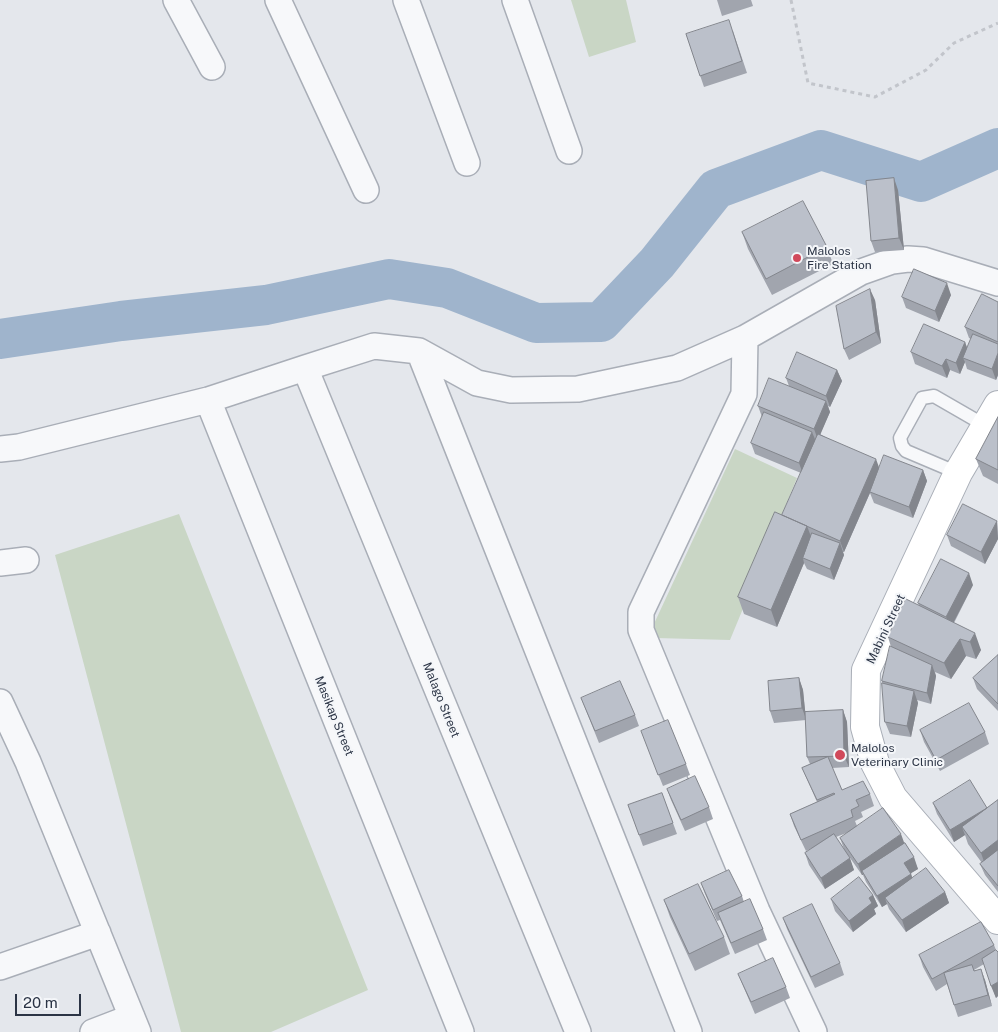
<!DOCTYPE html>
<style>
body{margin:0}
#map{position:relative;width:998px;height:1032px;overflow:hidden;background:#e4e7ec;font-family:"Public Sans",sans-serif}
canvas{display:block}
.scale{position:absolute;left:15px;top:994px;width:66px;height:22px;box-sizing:border-box;border:2px solid #2b3445;border-top:0;padding-left:6px;font-size:15px;line-height:18px;white-space:nowrap;color:#2b3445;-webkit-text-stroke:4px #f4f6f9;paint-order:stroke}
</style>
<div id="map">
<canvas width="998" height="1032"></canvas>
<div class="scale">20 m</div>
</div>
<script>
const context = document.querySelector('canvas').getContext('2d');
context.lineJoin = 'round';
function paint(path, color) { context.fillStyle = color; context.fill(path, 'evenodd'); }
function trace(path, color, width, dash) { context.strokeStyle = color; context.lineWidth = width; context.lineCap = dash ? 'butt' : 'round'; context.setLineDash(dash || []); context.stroke(path); }
function label(font, color, halo, rows, align = 'center') {
  context.font = font + ' "Public Sans",sans-serif'; context.lineWidth = 4; context.setLineDash([]); context.textBaseline = 'middle'; context.strokeStyle = halo; context.fillStyle = color; for (const [text, x, y, turn = 0] of rows) {
    context.save(); context.translate(x, y); context.rotate((+turn || 0) * Math.PI / 180); context.textAlign = isNaN(turn) ? turn : align; if (halo) context.strokeText(text, 0, 0); context.fillText(text, 0, 0); context.restore();
  }
}
const green = new Path2D(`
 M571,0H626L636,42L589,57Z
 M735,449L797,478L730,640L656,638L653,626Z
 M179,514L368,990L271,1032H181L55,555Z`);
const river = new Path2D(`
 M0,339L121,321L266,305L389,279L447,288L536,323L601,322L657,263L716,189L821,150L921,182L998,148`);
const path = new Path2D(`
 M791,0L808,83L875,97L926,70L954,43L998,23`);
const service = new Path2D(`
 M958,473L906,451L902,446L900,438L922,398L934,396L986,426`);
const minor = new Path2D(`
 M176,0L212,67
 M278,0L366,190
 M406,0L467,163
 M515,0L569,151
 M745,338L744,394L641,612V630L757,911L814,1032
 M419,351L689,1032
 M305,368L578,1032
 M208,400L461,1032
 M0,449L19,447L208,400L305,368L374,346L419,351L477,383L511,390L578,389L677,368L745,338L861,272L892,261L908,259L923,260L998,283
 M0,563L26,560
 M0,702L28,762L138,1032
 M0,967L98,933
 M93,1032L132,1017`);
const secondary = new Path2D(`
 M998,405L958,473L866,670L865,727L875,763L893,798L998,920`);
const wall = new Path2D(`
 M717,0H751L753,6L722,16Z
 M733,31L747,73L704,87L686,34Z
 M898,190L904,250L875,252L871,241Z
 M742,232L827,247L833,264L772,295L748,249Z
 M951,295L939,322L906,308L902,297Z
 M875,300L881,343L849,360L844,349Z
 M998,302V375L996,380L967,369L965,362L960,374L950,370L947,378L915,364L911,352L965,342L967,348L971,339L969,338L965,327Z
 M837,370L842,381L830,407L828,406L830,412L820,434L880,468L923,470L927,481L913,518L874,503L870,493L844,552H843L844,555L834,580L807,569L804,563L777,627L744,614L738,597L782,515L801,473L755,454L751,443L762,417L758,406L789,386L786,378Z
 M998,417V484L983,476L976,459Z
 M997,521L998,539L985,564L951,546L947,535Z
 M973,585L954,623L981,650L976,659L966,656L951,679L935,672L936,676L931,704L917,700L918,703L911,737L890,734L885,722L882,681L891,647L888,637L919,606L918,603Z
 M998,655V711L977,689L973,678Z
 M799,678L803,690L805,712L843,710L847,722L849,767L832,768L842,790L870,794L874,806L861,812L863,817L855,821L857,826L905,843L918,869L911,873L912,878L945,892L949,903L906,932L889,909L887,904L882,907L866,882L863,875H862L848,855L854,870L825,889L809,865L805,853L812,848L806,851L794,826L790,814L817,802L802,768L810,764L807,757L806,720L774,723L770,711ZM849,832L840,838L844,849L836,837Z
 M581,698L635,715L639,726L599,743Z
 M920,730L985,732L989,744L940,771L924,742Z
 M641,731L686,764L690,775L663,786Z
 M667,789L709,807L713,819L685,831L671,800Z
 M662,793L677,834L643,846L628,805Z
 M998,800V892L985,875L980,864L982,863L968,844L965,835L954,842L937,814L933,803L987,808Z
 M701,883L742,896L744,902L763,929L767,940L735,954L720,920L717,921L705,894Z
 M873,895L878,906L874,909L876,914L853,932L835,911L831,899Z
 M664,900L724,937L730,954L695,971L670,917Z
 M783,918L840,963L844,975L815,988L787,929Z
 M994,945L996,950L998,952V996L996,998L984,964L974,970L985,980L992,1006L958,1017L947,984L936,991L923,967L919,955Z
 M738,974L786,987L790,998L755,1014Z`);
const shadedWall = new Path2D(`
 M894,178L898,190L904,250L899,238Z
 M947,283L951,295L939,322L935,311Z
 M870,289L875,300L881,343L876,332Z
 M965,342L969,353L963,358L965,362L960,374L956,363Z
 M998,353V375L996,380L992,369Z
 M946,359L950,370L947,378L942,366Z
 M837,370L842,381L830,407L826,396Z
 M826,401L830,412L818,440L814,429Z
 M812,432L817,444L803,474L799,463Z
 M876,459L880,470L844,552L840,541Z
 M923,470L927,481L913,518L909,507Z
 M997,521L998,539L985,564L981,552Z
 M807,526L813,542L803,558L804,563L777,627L771,610Z
 M840,543L844,555L834,580L830,569Z
 M969,573L973,585L950,629L946,617Z
 M975,633L981,650L976,659L970,642Z
 M960,639L966,656L951,679L944,663Z
 M932,665L936,676L931,704L927,693Z
 M799,678L803,690L806,719L802,708Z
 M914,691L918,703L911,737L907,726Z
 M843,710L847,722L849,767L844,756Z
 M987,808L967,834L962,827L965,835L954,842L950,830Z
 M901,834L905,845L862,871L863,875H862L858,864Z
 M998,840V861L987,870L981,853Z
 M914,857L918,869L908,875L904,863Z
 M850,858L854,870L825,889L821,878Z
 M911,874L915,886L885,898L887,904L882,907L877,896Z
 M945,892L949,903L906,932L902,920Z
 M873,895L878,906L874,909L876,914L853,932L849,921L869,898Z
 M981,969L985,980L992,1006L988,995Z
 M998,982V996L996,998L991,986Z`);
const building = new Path2D(`
 M729,20L742,61L700,76L686,34Z
 M894,178L899,238L871,241L866,181Z
 M803,201L827,247L766,279L742,232Z
 M914,269L947,283L935,311L902,297Z
 M870,289L876,332L844,349L836,306Z
 M982,294L998,302V342L965,327Z
 M924,324L965,342L956,363L946,359L942,366L911,352Z
 M973,334L998,344V353L992,369L963,358Z
 M797,352L837,370L826,396L786,378Z
 M769,378L826,401L814,429L758,406Z
 M764,412L812,432L799,463L751,443Z
 M998,417V470L976,459Z
 M818,434L876,459L840,541L782,515Z
 M884,455L923,470L909,507L870,492Z
 M963,504L997,521L981,552L947,535Z
 M775,512L807,526L771,610L738,597Z
 M812,533L840,543L830,569L803,558Z
 M941,559L969,573L946,617L918,603Z
 M906,599L975,633L970,642L960,639L944,663L888,637Z
 M890,646L932,665L927,693L882,681Z
 M998,655V704L973,678Z
 M799,678L802,708L770,711L768,681Z
 M620,681L635,715L595,731L581,698Z
 M882,683L914,691L907,726L885,722Z
 M969,703L985,732L936,760L920,730Z
 M843,710L844,756L807,757L805,712Z
 M668,720L686,764L658,775L641,731Z
 M828,757L842,790L863,781L870,794L856,800L859,806L851,810L853,817L801,840L790,814L835,794L834,793L817,800L802,768Z
 M695,776L709,807L681,820L667,789Z
 M970,780L987,808L950,830L933,803Z
 M662,793L673,823L639,835L628,805Z
 M998,800V840L981,853L962,827Z
 M883,808L901,834L858,864L840,838Z
 M834,834L850,858L821,878L805,853Z
 M905,843L914,857L904,863L911,874L877,896L862,871Z
 M998,850V886L980,864Z
 M926,868L945,892L902,920L885,898Z
 M729,870L742,896L713,910L701,883Z
 M859,877L873,895L869,898L872,903L849,921L831,899Z
 M698,884L724,937L689,954L664,900Z
 M750,899L763,929L731,943L718,913Z
 M812,904L840,963L811,977L783,918Z
 M981,922L994,945L932,979L919,955Z
 M996,950L998,952V982L991,986L982,959Z
 M773,958L786,987L751,1002L738,974Z
 M972,965L974,971L981,969L988,995L954,1005L944,973Z`);
const markers = [
 [797,258,5,"#d1495b"],
 [840,755,6,"#d1495b"]
];
const poiNames = [
 ["Malolos",807,251],
 ["Fire Station",807,265],
 ["Malolos",851,748],
 ["Veterinary Clinic",851,762]
];
const streetNames = [
 ["Mabini Street",886,629,-65],
 ["Malago Street",441,700,68],
 ["Masikap Street",334,716,68]
];
paint(green, '#c9d6c5');
trace(river, '#9fb4cc', 40);
trace(service, '#a9aeb7', 15);
trace(minor, '#a9aeb7', 28);
trace(secondary, '#a9aeb7', 30);
trace(path, '#c2c5cb', 3, [4, 4]);
trace(service, '#f7f8fa', 12);
trace(minor, '#f7f8fa', 25);
trace(secondary, '#fff', 28);
paint(wall, '#a1a5ae');
paint(shadedWall, '#83868d');
paint(building, '#bbc0ca');
trace(building, '#83868d', 1);
for (const [x, y, r, color] of markers) { const dot = new Path2D(); dot.arc(x, y, r, 0, 2 * Math.PI); context.fillStyle = color; context.fill(dot); trace(dot, '#f4f6f9', 2); }
label('12px', '#2b3445', '#f4f6f9', poiNames, 'left');
label('12px', '#2b3445', '#f4f6f9', streetNames);
</script>
